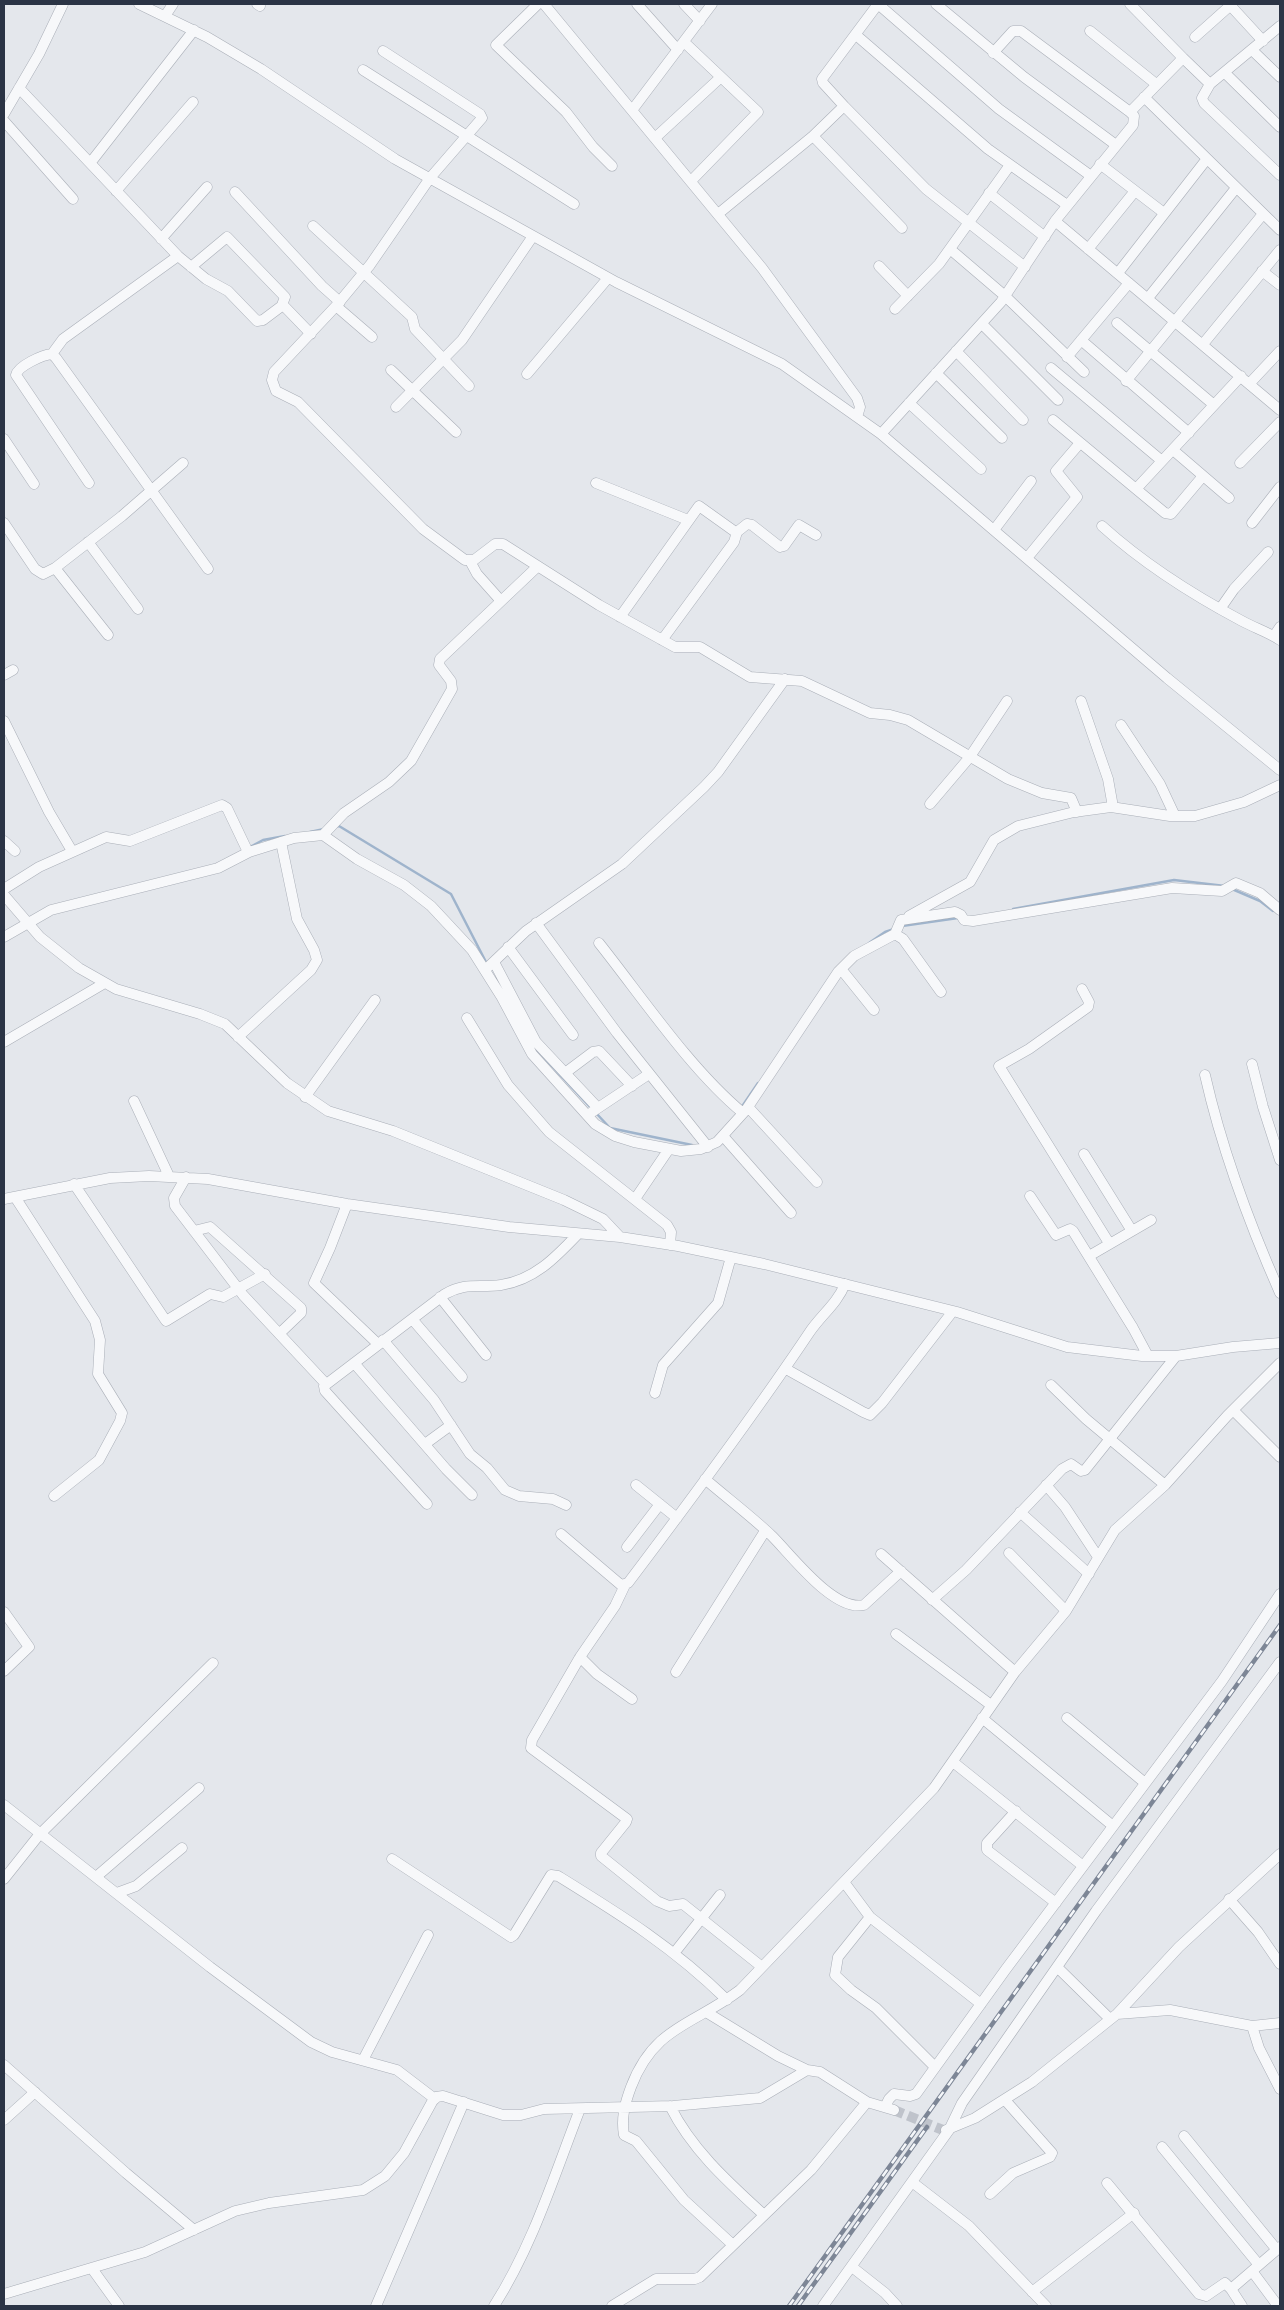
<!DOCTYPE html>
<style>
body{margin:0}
#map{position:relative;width:1284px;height:2310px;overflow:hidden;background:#e4e7ec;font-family:"Source Sans 3",sans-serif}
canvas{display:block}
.frame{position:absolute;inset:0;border:5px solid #2b3445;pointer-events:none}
</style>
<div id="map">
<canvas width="1284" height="2310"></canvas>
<div class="frame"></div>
</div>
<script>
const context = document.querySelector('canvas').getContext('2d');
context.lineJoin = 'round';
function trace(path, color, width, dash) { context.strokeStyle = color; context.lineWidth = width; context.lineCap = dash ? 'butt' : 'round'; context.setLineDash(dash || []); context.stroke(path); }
const stream = new Path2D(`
 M334,827L339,826L451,894L487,964
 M310,832L324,829
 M250,847L263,840L285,836
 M1232,889L1260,901L1273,911
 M1013,909L1174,880L1225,886
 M902,926L958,918
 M869,943L885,932L894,929
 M536,1049L592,1109
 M741,1108L758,1083
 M596,1113L610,1128L692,1145`);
const minorTunnel = new Path2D(`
 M894,2110L943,2130`);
const minor = new Path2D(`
 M139,4L207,37L261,69L395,159L616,282L782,364L881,434L1167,678L1280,770
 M257,4L260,6
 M538,4L496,45L566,112L593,147L612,166
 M544,4L762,268L857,398L860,407L857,417
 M637,4L678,50
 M684,4L700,21
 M936,4L1024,77L1116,145
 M1130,4L1183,58
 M1229,4L1263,41
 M165,16L173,4
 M1090,31L1156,84
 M856,35L988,149L1067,205
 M1195,37L1232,4
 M684,42L758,112L691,181
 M1252,50L1280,77
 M383,51L480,114L482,118L430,178L370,265L336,306L274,372L272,380L276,391L298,402L423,529L465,560H474L495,544H503L599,605L675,647H700L750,677L802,681L870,713L890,715L908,720L1008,779L1042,793L1071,798L1077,812
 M993,53L1013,31H1021L1130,112
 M363,70L574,204
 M1225,73L1280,127
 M1210,84L1202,98L1204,103L1280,175
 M19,88L178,256L206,279L228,291L257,321L263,320L283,305L311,334
 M1144,97L1280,230
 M844,106L926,189L1025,267
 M633,109L712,4
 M4,114L39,54L63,4
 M4,121L73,199
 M813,136L902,228
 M655,138L721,77
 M91,162L194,30
 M1100,164L1164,213
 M116,191L193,102
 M235,192L322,286L340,302
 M989,193L1045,237
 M718,214L813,136L844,106L823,83L822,79L878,4L999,109L1091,176
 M1055,221L1280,410
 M313,226L412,317L415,329L469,386
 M161,239L207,187
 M950,249L1005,296L1084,372
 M1088,249L1135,191
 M879,266L908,296
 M191,267L227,237L285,297L282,305
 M1262,271L1280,285
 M1118,273L1206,160
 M1148,298L1236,188
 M336,306L372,337
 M895,309L939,264L1010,165
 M1117,323L1214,405
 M982,324L1058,400
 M1081,340L1189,433
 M1203,344L1280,250
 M956,351L1023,420
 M52,354L63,339L178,256
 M1067,357L1129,283
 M1051,368L1162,461
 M391,370L456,432
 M936,373L1002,438
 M527,374L608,278
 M1126,381L1263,214
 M1250,383L1280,351
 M909,403L981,469
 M396,407L462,340L533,236
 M1053,420L1136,489L1241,376
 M881,434L1001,302L1055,221L1133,125L1134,116L1130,112L1183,58L1210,84L1280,26
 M4,439L34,484
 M1173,450L1229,498
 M1240,463L1280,422
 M89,483L16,375C18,366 42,355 52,354L56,358L208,569
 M596,483L688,520
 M1136,489L1165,513L1171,514L1203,476
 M4,523L35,569L43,574L55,568L122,516L183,463
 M1252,523L1280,487
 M1102,526C1143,563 1193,595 1242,621C1255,628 1268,632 1280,640
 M994,530L1031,481
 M88,542L138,609
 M1027,558L1077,497L1056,471L1080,443
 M470,561L477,574L501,601
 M55,568L108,635
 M1220,609L1234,589L1268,552
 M620,617L699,506L734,531L737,532L747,524L752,525L780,547L784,546L799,525L816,535
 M1274,636L1280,627
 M662,640L734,542L737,532
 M4,675L13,670
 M1081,701L1108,779L1113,807
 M4,721L49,812L72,851
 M1121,725L1160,784L1175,816
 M930,804L969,758L1007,701
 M323,835L344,813L389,782L411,761L452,689L451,681L439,665L440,659L537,567
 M4,841L15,851
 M4,889L39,867L106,837L130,841L222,805L227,808L248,852
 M4,895L40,937L79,968L116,989L200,1014L225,1024L287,1083L328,1111L393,1131L564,1200L603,1219L620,1237
 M909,916L970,882L994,840L1018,826L1074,812L1111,807L1170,816H1195L1244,802L1280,785
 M536,923L617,1033L708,1147
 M895,934L903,939L941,992
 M4,937L51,910L218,868L249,852L294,838L323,835L357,859L404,885L431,906L472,950L501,996L532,1054L595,1124L615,1136L634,1142L681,1151L701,1149L717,1142L746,1110L838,972L854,956L895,934L901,920L955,912L961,915L964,920L973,921L1172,888L1222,891L1236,883L1260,893L1280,910
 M599,943C642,997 690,1069 743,1113
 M508,947L573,1035
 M494,962L536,1042L598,1108
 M841,969L874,1010
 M485,970L526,931L622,864L704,787L718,772L785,679
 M1082,989L1089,1002L1088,1007L1029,1049L999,1066L1109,1243
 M467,1018L508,1085L549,1132L667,1225L671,1232L670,1245
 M238,1037L311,970L317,960L314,950L297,919L281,842
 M4,1042L103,984
 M1252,1064L1263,1107L1280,1160
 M565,1073L593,1052L599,1051L632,1086
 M1205,1075C1222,1150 1249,1223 1280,1293
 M305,1097L375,1000
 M134,1101L169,1176
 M748,1107L817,1182
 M592,1112L649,1074
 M723,1136L791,1213
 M1084,1154L1132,1231
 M186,1177L174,1198L175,1206L243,1295L326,1384
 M74,1184L166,1321L210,1294L223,1297L265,1274
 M1030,1196L1056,1235L1070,1229L1073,1231L1133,1328L1148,1356
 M15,1197L95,1321L100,1340L98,1374L122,1413L120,1421L99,1460L54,1496
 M4,1199L110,1178L149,1176L208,1179L347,1204L509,1227L620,1237L678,1246L764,1264L957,1312L1067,1347L1142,1356H1176L1233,1347L1280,1343
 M635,1199L669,1149
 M347,1204L330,1248L314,1283L378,1344
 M194,1231L210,1227L301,1308V1313L280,1333
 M1089,1256L1151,1220
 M440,1297L486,1355
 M412,1319L462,1377
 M383,1340L434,1400L470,1454L487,1468L505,1490L519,1496L553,1499L566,1505
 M354,1363L446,1469L472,1495
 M786,1369L863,1412L870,1415L882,1403L953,1311
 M1051,1385L1086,1419L1165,1485
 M655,1393L663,1365L718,1303L731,1257
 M1233,1410L1280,1457
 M425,1444L451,1425
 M705,1479C727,1498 751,1516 772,1536C792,1556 834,1612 864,1605L901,1571
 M636,1485L677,1518
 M1046,1485L1065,1507L1098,1557
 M427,1504L325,1391L324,1386L445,1294C466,1282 478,1288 501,1285C534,1280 555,1258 577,1235
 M1020,1512L1089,1574
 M561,1534L621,1585L628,1583C690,1501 752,1418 809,1333C821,1315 837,1304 845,1284
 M627,1547L660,1504
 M1009,1553L1066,1611
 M881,1554L1015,1672
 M625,1585L615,1606L580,1657L532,1740L531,1748L627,1819L626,1822L601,1853V1856L657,1901L669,1906L683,1904L762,1967
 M932,1600L966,1570L1062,1469L1071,1464L1081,1471L1085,1470L1176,1356
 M4,1612L29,1647L4,1671
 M896,1634L991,1705
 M580,1657L597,1674L632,1699
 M676,1672L765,1531
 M982,1718L1113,1826
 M1067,1718L1145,1783
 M953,1762L1083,1866
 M4,1805L210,1967L311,2042L332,2052L397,2070L435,2099
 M1016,1811L987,1843V1850L1056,1903
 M392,1859L511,1937L514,1935L551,1875L558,1876C621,1915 673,1947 727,2000
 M96,1877L199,1788
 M4,1879L39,1835L213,1663
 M844,1882L870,1917L981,2004
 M117,1893L136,1886L182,1848
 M1229,1899L1258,1932L1280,1964
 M870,1917L838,1957L835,1975L851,1990L876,2008L935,2067
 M675,1952L720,1895
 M1057,1967L1110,2019
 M706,2012L778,2056L807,2070
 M1117,2014L1170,2010L1252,2026L1280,2023
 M1252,2026L1259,2048L1280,2089
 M363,2060L428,1935
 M4,2065L126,2173L194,2230
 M670,2106C692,2150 728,2182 764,2215
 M885,2107L889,2099L894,2094L910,2096L916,2094L1006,1969L1222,1681L1280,1594
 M4,2120L35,2092
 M946,2130L975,2118L1032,2082L1117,2014L1179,1947L1280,1854
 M1184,2136L1277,2250
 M1162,2147L1259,2265
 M912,2182L969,2226L1046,2306
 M1107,2183L1199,2294L1206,2296L1225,2283L1231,2289
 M990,2194L1013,2173L1050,2157L1052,2153L1005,2100
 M733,2245L684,2200L636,2141L624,2135C621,2118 625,2103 631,2087C654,2026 694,2025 740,1990L934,1788L1015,1672L1066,1611L1115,1530L1165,1485L1227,1416L1280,1363
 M852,2267L885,2293L897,2306
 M93,2270L119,2306
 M1252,2271L1278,2306
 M1032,2292L1134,2213
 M4,2294L145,2252L235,2211L269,2203L363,2190L385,2176L404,2153L432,2102L436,2097L443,2096L503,2115H521L544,2109L673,2106L760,2098L807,2070L820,2072L867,2102L894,2110
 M376,2306L464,2102
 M494,2306C533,2245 554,2176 580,2109
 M612,2306L656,2279H695L700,2277L811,2170L867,2102
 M823,2306L949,2130L962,2103L1096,1911L1280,1662
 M1242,2306L1231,2289L1280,2247`);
const rail = new Path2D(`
 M789,2306L1280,1625
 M798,2306L927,2127`);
trace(stream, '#9fb4cc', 2.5);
trace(minorTunnel, '#bfc3cb', 10, [10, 5]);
trace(minor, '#a9aeb7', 11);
trace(minor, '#f7f8fa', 10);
trace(rail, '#7d8696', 4.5);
trace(rail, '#f4f6f9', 2.5, [8]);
</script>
